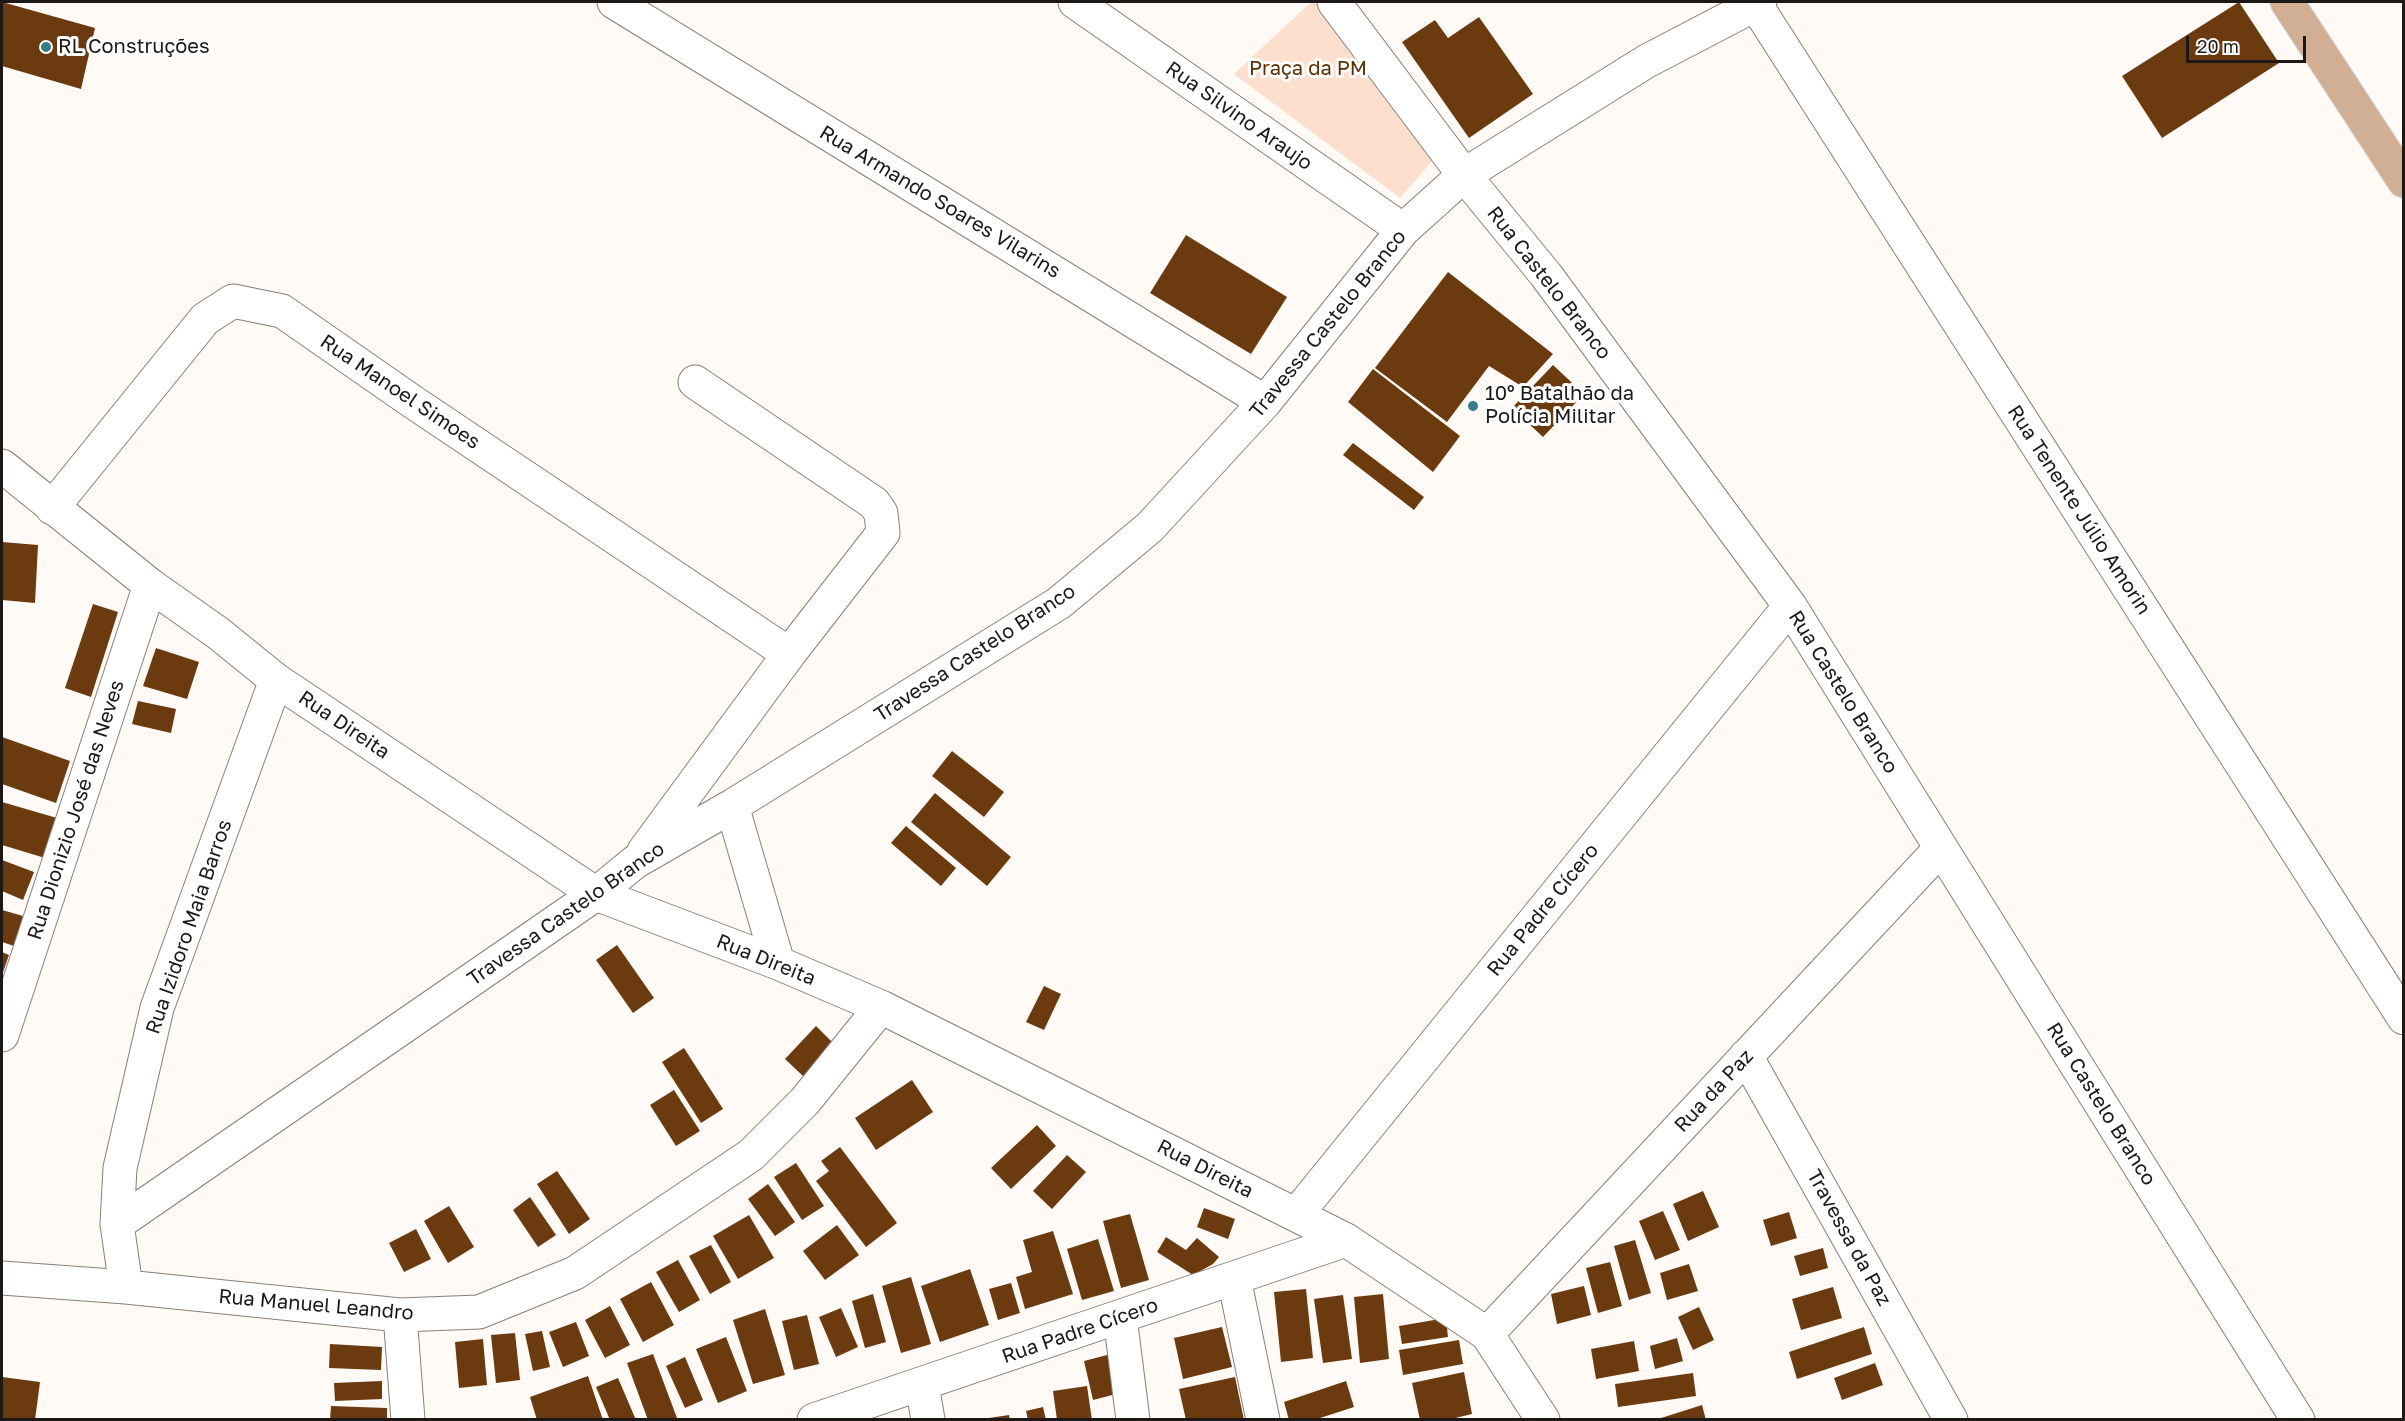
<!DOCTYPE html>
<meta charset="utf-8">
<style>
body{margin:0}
#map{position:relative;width:2405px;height:1421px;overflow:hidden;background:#fffaf6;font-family:"Golos Text",sans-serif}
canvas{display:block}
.frame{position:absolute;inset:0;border:3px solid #1d1815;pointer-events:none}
.scale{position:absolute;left:2186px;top:36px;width:120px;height:27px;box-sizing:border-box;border:3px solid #1d1815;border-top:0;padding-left:8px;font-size:18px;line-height:21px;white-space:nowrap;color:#1d1815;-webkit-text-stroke:4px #fff;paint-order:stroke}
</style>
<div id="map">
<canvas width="2405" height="1421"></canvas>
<div class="frame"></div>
<div class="scale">20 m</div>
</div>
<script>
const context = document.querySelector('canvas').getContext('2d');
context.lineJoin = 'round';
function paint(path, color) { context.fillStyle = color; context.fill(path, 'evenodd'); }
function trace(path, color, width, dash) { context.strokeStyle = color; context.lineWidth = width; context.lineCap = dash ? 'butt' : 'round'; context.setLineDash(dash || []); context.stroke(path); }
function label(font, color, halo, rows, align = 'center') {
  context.font = font + ' "Golos Text",sans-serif'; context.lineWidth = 6; context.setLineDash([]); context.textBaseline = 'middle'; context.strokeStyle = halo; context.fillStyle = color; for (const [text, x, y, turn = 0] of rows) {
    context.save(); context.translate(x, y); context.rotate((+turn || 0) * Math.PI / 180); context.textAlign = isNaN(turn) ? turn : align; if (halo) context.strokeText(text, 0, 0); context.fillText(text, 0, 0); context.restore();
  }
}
const green = new Path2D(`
 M1311,2H1318L1434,159L1400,198L1234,74Z`);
const building = new Path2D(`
 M2,2L95,28L81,89L2,66Z
 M2239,2L2279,63L2162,138L2122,76Z
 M1479,17L1533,94L1469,138L1402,42L1435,20L1448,38Z
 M1186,235L1287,297L1251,354L1150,293Z
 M1448,272L1553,354L1523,387L1489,366L1447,422L1375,368Z
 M1553,365L1584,394L1543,437L1512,408Z
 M1373,369L1460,436L1433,472L1348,402Z
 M1353,443L1424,497L1414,510L1343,455Z
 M2,542L38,545L35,603L2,600Z
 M93,604L118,612L91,697L65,688Z
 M156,648L199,662L187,699L143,686Z
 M138,701L176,709L171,733L132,724Z
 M2,737L70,761L56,803L2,784Z
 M952,751L1004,792L984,817L932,776Z
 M935,793L1011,857L987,886L911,822Z
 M2,802L57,818L45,858L2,845Z
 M906,826L956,868L941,886L891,843Z
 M2,860L34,872L23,900L2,891Z
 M2,910L23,916L14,946L2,942Z
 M617,945L654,998L633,1013L596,960Z
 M2,952L9,955L2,975Z
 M1044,986L1061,994L1044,1030L1026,1022Z
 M816,1026L833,1043L803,1076L785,1059Z
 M684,1048L723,1109L701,1123L662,1062Z
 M912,1080L933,1112L876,1150L855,1118Z
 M674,1090L700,1131L676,1146L650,1105Z
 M1037,1125L1056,1146L1011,1189L991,1168Z
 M840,1147L897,1223L866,1247L816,1181L829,1171L821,1161Z
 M1067,1155L1086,1172L1052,1209L1033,1191Z
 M796,1163L824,1206L802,1220L774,1177Z
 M557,1171L590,1219L569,1234L537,1184Z
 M768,1184L795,1222L775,1236L748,1199Z
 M1703,1191L1719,1227L1688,1241L1673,1204Z
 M530,1197L556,1235L538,1247L513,1210Z
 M449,1206L474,1247L448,1263L424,1221Z
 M1204,1208L1235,1219L1228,1239L1197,1227Z
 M1663,1211L1680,1250L1655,1260L1639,1221Z
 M1789,1212L1797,1238L1771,1246L1763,1220Z
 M1130,1214L1149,1280L1121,1288L1103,1221Z
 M749,1215L774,1258L738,1279L713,1236Z
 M837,1225L859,1255L825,1280L803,1251Z
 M416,1229L431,1259L404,1272L389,1243Z
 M1053,1231L1073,1294L1025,1309L1016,1277L1032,1272L1023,1240Z
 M1166,1237L1186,1250L1197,1238L1219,1257L1213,1264L1193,1275L1157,1252Z
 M1098,1239L1114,1291L1082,1300L1067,1249Z
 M1635,1240L1651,1293L1629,1300L1614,1246Z
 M711,1245L731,1282L710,1294L689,1256Z
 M1823,1248L1828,1268L1800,1276L1794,1256Z
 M678,1260L700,1300L679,1312L656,1272Z
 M1610,1262L1622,1306L1598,1313L1586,1268Z
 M1689,1264L1698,1291L1667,1300L1660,1273Z
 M970,1269L989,1325L940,1342L921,1286Z
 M911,1277L931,1344L901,1353L882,1286Z
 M651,1282L674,1325L643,1342L620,1299Z
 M1011,1283L1020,1313L998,1320L989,1289Z
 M1584,1286L1591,1315L1557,1324L1551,1294Z
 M1833,1287L1842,1318L1801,1330L1792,1299Z
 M1306,1289L1313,1358L1281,1362L1274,1292Z
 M873,1294L886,1342L865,1348L852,1301Z
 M1383,1294L1389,1359L1360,1363L1354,1297Z
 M1343,1295L1352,1359L1323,1363L1314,1299Z
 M610,1306L630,1345L605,1358L585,1320Z
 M1699,1307L1714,1340L1693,1350L1678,1317Z
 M841,1308L858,1347L836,1357L819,1317Z
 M765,1309L785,1375L753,1384L733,1320Z
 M807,1315L819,1364L794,1370L782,1321Z
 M1446,1318L1448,1337L1402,1344L1399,1326Z
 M576,1322L589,1356L563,1367L549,1332Z
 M1222,1327L1232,1367L1183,1379L1174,1338Z
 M1864,1327L1872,1354L1797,1379L1789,1352Z
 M542,1331L550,1367L533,1371L525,1334Z
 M515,1333L520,1380L496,1383L491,1335Z
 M726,1337L747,1391L718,1403L696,1349Z
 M1677,1338L1683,1361L1655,1369L1650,1346Z
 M483,1339L487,1385L459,1388L455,1342Z
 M1459,1340L1463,1364L1403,1375L1399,1350Z
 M1634,1341L1639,1371L1596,1379L1591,1349Z
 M330,1344L382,1347L381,1370L329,1368Z
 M653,1354L677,1418L672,1420H648L627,1363Z
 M1111,1354L1120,1393L1093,1400L1084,1361Z
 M685,1357L703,1400L685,1408L666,1366Z
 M1875,1363L1883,1385L1842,1400L1834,1378Z
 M1464,1372L1472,1414L1447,1420H1420L1412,1383Z
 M1693,1373L1696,1396L1618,1407L1615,1384Z
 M588,1376L603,1420H537L530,1397Z
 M2,1377L40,1382L35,1420H2Z
 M1235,1377L1244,1420H1186L1179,1389Z
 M618,1378L636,1420H610L596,1387Z
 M382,1381V1399L335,1401L334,1383Z
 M1346,1381L1354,1407L1314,1420H1289L1284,1402Z
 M1087,1386L1092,1420H1057L1053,1391Z
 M1702,1405L1706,1420H1658V1419Z
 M331,1406L387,1408V1420H330Z
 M1043,1407L1046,1420H1028L1026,1411Z
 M1009,1415L1010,1420H989V1418Z`);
const minor = new Path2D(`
 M614,2L1265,402
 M1075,2L1403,230
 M1334,2L1464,175L1546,275L1790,606L2298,1420
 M1754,2L2404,1018
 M2,466L150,585L218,633L276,680L596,894L778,963L881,1007L1346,1240L1487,1334L1543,1420
 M52,508L205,319L233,301L282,311L413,402L789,654
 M732,806L778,963
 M644,851L789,654L883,533L881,513L874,503L695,382
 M2,1035L150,585
 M1746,1056L1951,1420
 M1296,1215L1790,606
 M117,1224L596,894L635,862L732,806L1059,603L1150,527L1265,402L1403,230L1464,175L1647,61L1760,2
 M2,1278L126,1287L400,1315L479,1312L575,1273L751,1155L805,1101L881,1007
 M1234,1278L1263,1420
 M126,1287L117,1224L120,1168L157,1008L276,680
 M400,1315L408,1420
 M1120,1317L1133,1420
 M1487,1334L1941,848
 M922,1384L928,1420
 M814,1420L1346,1240`);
const major = new Path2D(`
 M2287,2L2404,181`);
const markers = [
 [46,47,6,"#357d86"],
 [1473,406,6,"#357d86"]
];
const poiNames = [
 ["RL Construções",58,47],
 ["10º Batalhão da",1485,394],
 ["Polícia Militar",1485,417]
];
const parkNames = [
 ["Praça da PM",1308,69]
];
const streetNames = [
 ["Rua Silvino Araujo",1239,116,35],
 ["Rua Armando Soares Vilarins",940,202,31],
 ["Rua Castelo Branco",1549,283,52],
 ["Travessa Castelo Branco",1328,324,-51],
 ["Rua Manoel Simoes",400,392,34],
 ["Rua Tenente Júlio Amorin",2079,510,57],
 ["Travessa Castelo Branco",975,653,-33],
 ["Rua Castelo Branco",1843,692,58],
 ["Rua Direita",344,725,34],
 ["Rua Dionizio José das Neves",76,810,-72],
 ["Rua Padre Cícero",1543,910,-51],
 ["Travessa Castelo Branco",566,914,-35],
 ["Rua Izidoro Maia Barros",189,927,-71],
 ["Rua Direita",766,960,22],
 ["Rua da Paz",1714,1091,-47],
 ["Rua Castelo Branco",2101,1104,58],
 ["Rua Direita",1205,1169,27],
 ["Travessa da Paz",1849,1238,61],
 ["Rua Manuel Leandro",316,1305,5],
 ["Rua Padre Cícero",1080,1331,-19]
];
paint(green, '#fce0cd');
paint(building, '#6b3a0f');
trace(minor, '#8a7f77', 35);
trace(major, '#d6d5d5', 35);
trace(minor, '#fff', 33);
trace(major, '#d1af95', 33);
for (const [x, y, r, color] of markers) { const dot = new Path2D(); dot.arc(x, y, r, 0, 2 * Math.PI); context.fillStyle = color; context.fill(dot); trace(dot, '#fff', 2); }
label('20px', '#1d1815', '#fff', poiNames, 'left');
label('20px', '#5b2d02', '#fff', parkNames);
label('20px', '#1d1815', '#fff', streetNames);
</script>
